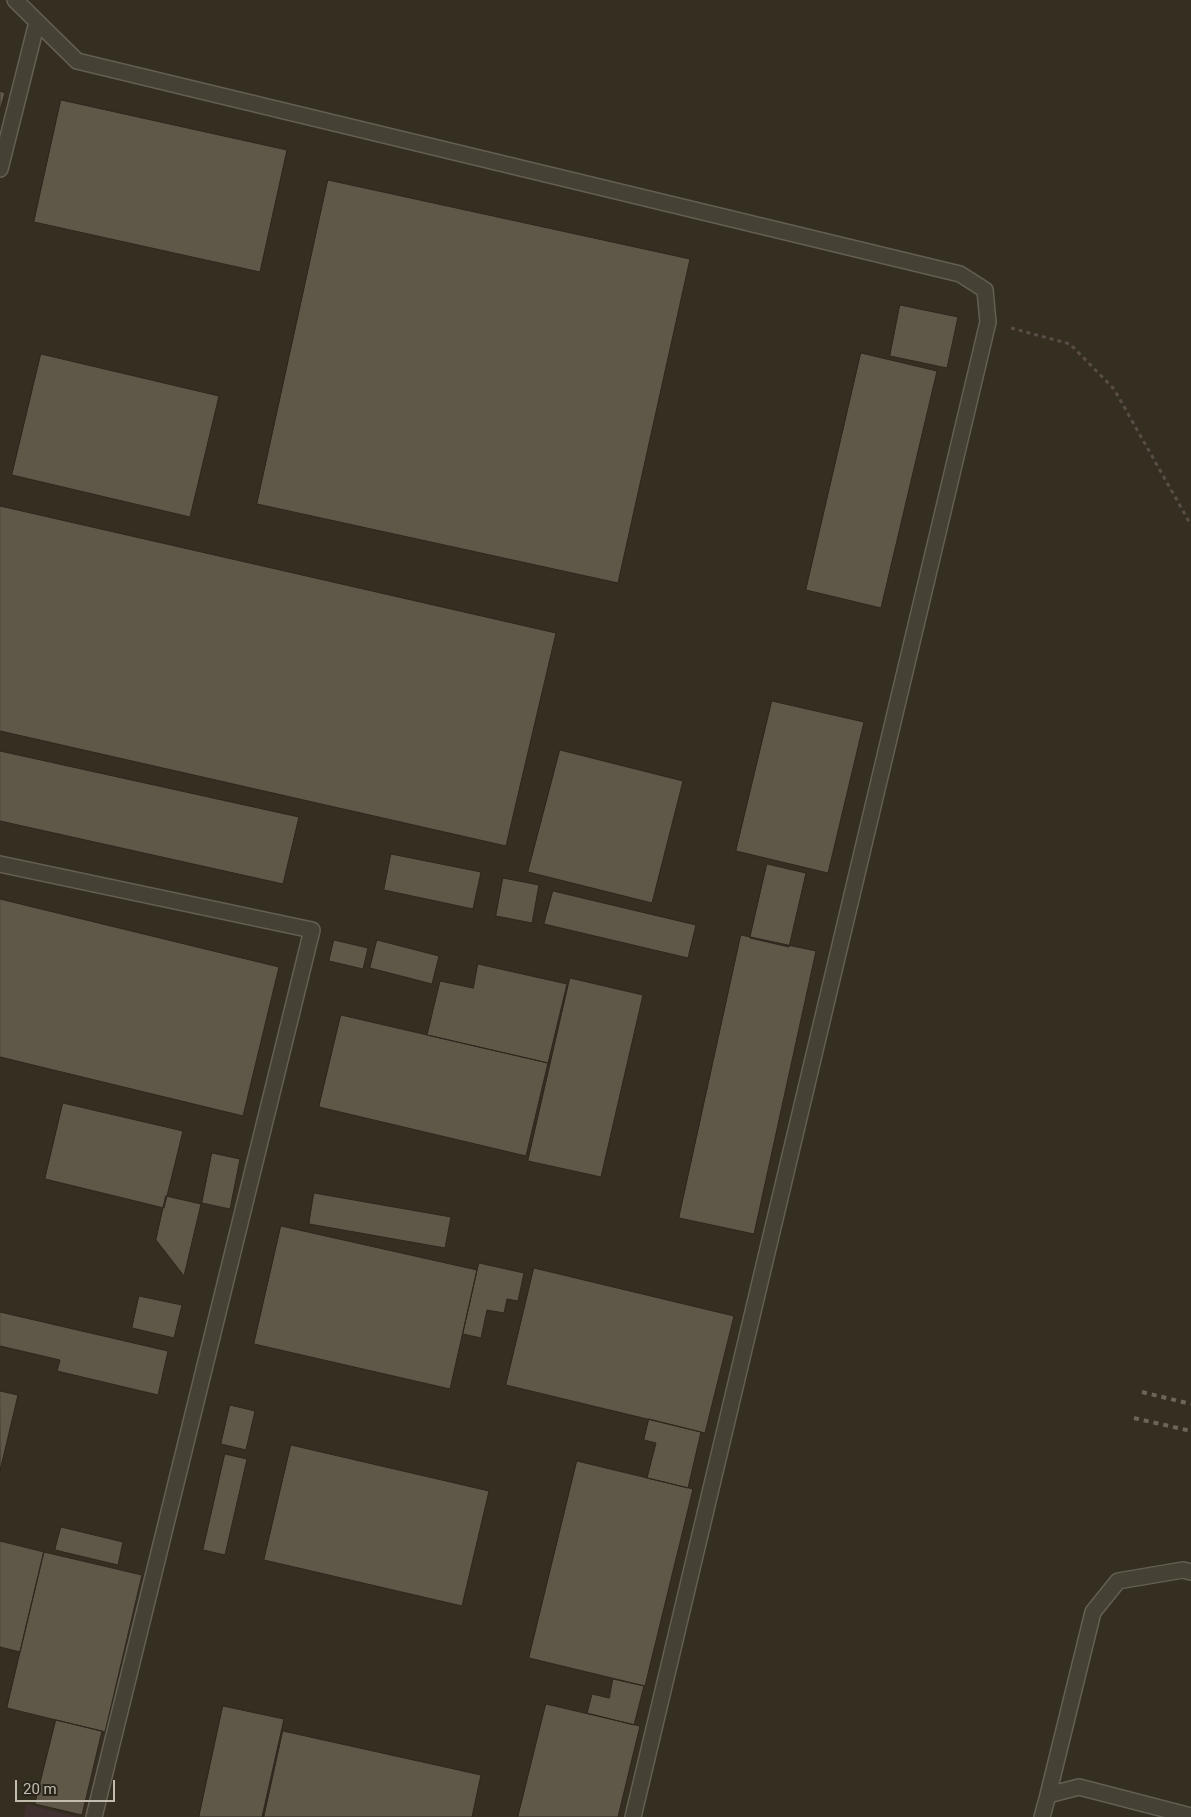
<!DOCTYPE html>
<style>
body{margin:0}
#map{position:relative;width:1191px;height:1817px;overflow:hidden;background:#352f22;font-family:Roboto,sans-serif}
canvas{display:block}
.scale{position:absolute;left:15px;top:1780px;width:100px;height:22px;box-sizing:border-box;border:2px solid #c3bdb0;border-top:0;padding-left:6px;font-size:15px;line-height:18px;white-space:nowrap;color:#c3bdb0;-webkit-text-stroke:4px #2a251b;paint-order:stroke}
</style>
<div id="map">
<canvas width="1191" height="1817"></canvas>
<div class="scale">20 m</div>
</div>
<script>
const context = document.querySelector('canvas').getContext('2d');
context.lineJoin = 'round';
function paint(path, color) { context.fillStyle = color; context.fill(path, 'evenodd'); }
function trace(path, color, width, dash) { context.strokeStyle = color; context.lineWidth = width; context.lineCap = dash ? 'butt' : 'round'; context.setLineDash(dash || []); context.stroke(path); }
const green = new Path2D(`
 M26,1804L77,1817H24Z`);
const building = new Path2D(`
 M0,91L5,93L0,111Z
 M61,100L287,150L260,272L34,222Z
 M328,180L690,259L618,583L257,504Z
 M900,305L958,317L947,368L890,356Z
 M861,353L937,371L881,608L806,590Z
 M41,354L219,396L190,517L12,475Z
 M0,506L556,633L506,846L0,731Z
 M772,701L864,722L828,873L736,851Z
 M560,750L683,781L652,903L528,872Z
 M0,751L299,817L283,884L0,821Z
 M391,854L481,872L473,909L384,890Z
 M767,864L806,873L789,947L750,938Z
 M503,878L539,885L532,923L496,916Z
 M553,891L696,925L688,958L544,924Z
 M0,899L279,967L243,1116L0,1057Z
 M741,935L816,951L754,1234L679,1218Z
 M334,940L368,948L363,969L329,961Z
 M377,940L439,956L432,984L370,968Z
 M478,964L567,984L548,1063L427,1035L440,981L473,988Z
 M570,978L643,995L601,1177L528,1161Z
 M341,1015L548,1063L526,1156L319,1107Z
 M63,1103L183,1131L164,1208L45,1179Z
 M212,1153L240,1159L230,1209L202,1203Z
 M314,1193L451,1217L445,1248L309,1224Z
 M166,1196L201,1204L184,1276L156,1240Z
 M281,1226L477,1270L450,1389L254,1344Z
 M479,1263L524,1273L518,1301L507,1299L504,1313L487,1310L481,1338L463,1334Z
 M534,1268L734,1316L705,1433L506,1385Z
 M139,1296L182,1305L174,1338L132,1328Z
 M0,1312L168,1351L158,1395L57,1371L60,1360L0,1346Z
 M0,1391L18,1395L0,1471Z
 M230,1405L255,1411L246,1450L221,1444Z
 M649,1419L701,1432L688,1488L647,1478L656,1443L644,1440Z
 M291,1445L489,1491L462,1606L264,1560Z
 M225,1454L247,1459L225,1555L203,1550Z
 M577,1461L693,1489L645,1686L529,1658Z
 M61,1527L123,1542L118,1565L55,1550Z
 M0,1541L44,1552L20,1652L0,1647Z
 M44,1552L142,1575L105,1732L7,1708Z
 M613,1679L644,1686L634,1725L587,1713L592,1694L609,1698Z
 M546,1704L640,1726L618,1817H518Z
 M223,1706L284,1719L262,1817H199Z
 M56,1720L102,1731L82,1815L35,1804Z
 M283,1731L481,1775L472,1817H264Z`);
const path = new Path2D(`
 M1011,328L1070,344L1114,389L1191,525`);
const lane = new Path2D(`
 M15,0L77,61L960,274L985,290L988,322L633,1817
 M0,169L37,22
 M0,864L312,930L94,1817
 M1048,1795L1093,1612L1118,1581L1183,1570L1191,1572
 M1042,1817L1048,1795L1079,1787L1191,1816`);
const rail = new Path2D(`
 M1142,1392L1191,1404
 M1134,1418L1191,1431`);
paint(green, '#413030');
paint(building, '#5f5748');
trace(building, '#2d271d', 1);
trace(lane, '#645e53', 18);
trace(path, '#5b4c48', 3, [4, 4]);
trace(lane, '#464135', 15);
trace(rail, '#6d6657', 4, [5, 5]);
</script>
